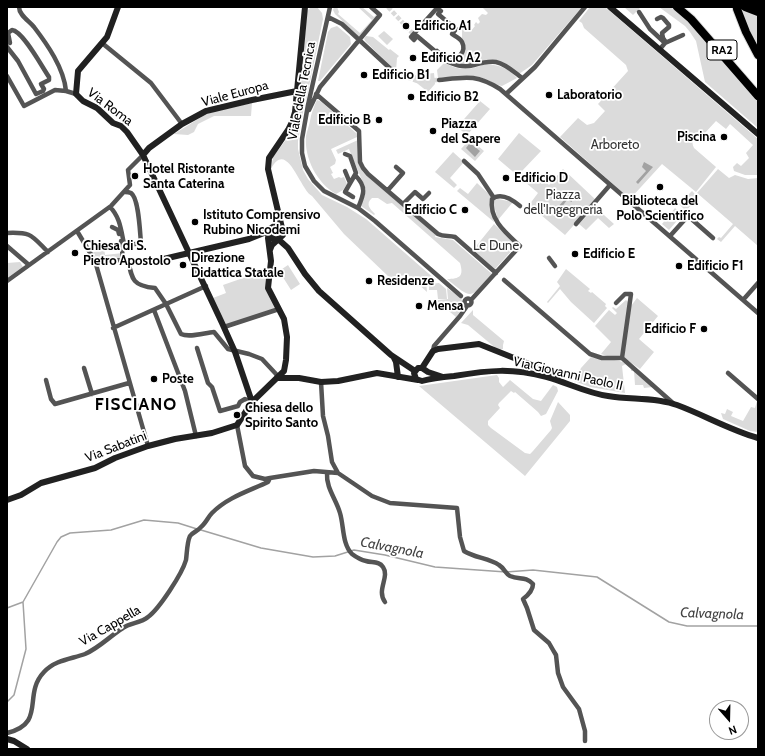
<!DOCTYPE html>
<style>
body{margin:0}
#map{position:relative;width:765px;height:756px;overflow:hidden;background:#fff;font-family:Cabin,sans-serif}
canvas{display:block}
.frame{position:absolute;inset:0;border:8px solid #000;pointer-events:none}
.north{position:absolute;left:709px;top:700px;width:40px;height:40px;box-sizing:border-box;background:#fff;border:1px solid #999;border-radius:50%;rotate:160deg;font-size:11px;font-weight:700;line-height:16px;text-align:center;color:#000}
.north::after{content:'';display:block;margin:auto;width:14px;height:18px;background:#000;clip-path:polygon(50% 0,100% 100%,50% 72%,0 100%)}
</style>
<div id="map">
<canvas width="765" height="756"></canvas>
<div class="frame"></div>
<div class="north">N</div>
</div>
<script>
const context = document.querySelector('canvas').getContext('2d');
context.lineJoin = 'round';
function paint(path, color) { context.fillStyle = color; context.fill(path, 'evenodd'); }
function trace(path, color, width, dash) { context.strokeStyle = color; context.lineWidth = width; context.lineCap = dash ? 'butt' : 'round'; context.setLineDash(dash || []); context.stroke(path); }
function label(font, color, halo, rows, align = 'center') {
  context.font = font + ' Cabin,sans-serif'; context.lineWidth = 3.5; context.setLineDash([]); context.textBaseline = 'middle'; context.strokeStyle = halo; context.fillStyle = color; for (const [text, x, y, turn = 0] of rows) {
    context.save(); context.translate(x, y); context.rotate((+turn || 0) * Math.PI / 180); context.textAlign = isNaN(turn) ? turn : align; if (halo) context.strokeText(text, 0, 0); context.fillText(text, 0, 0); context.restore();
  }
}
const green = new Path2D(`
 M311,7H317L322,13L323,19L306,101H305L298,141V149L303,170L308,179L322,195L347,207L366,219L436,280L426,281L427,292L408,275L389,277L344,234L312,196C300,190 287,138 271,169L273,157L291,133L298,118L307,11Z
 M334,7H337L339,12L338,14L360,33L372,20L358,7H362L374,17L376,15L377,17L360,36H358L335,14L333,10Z
 M482,7H582L532,65L519,74C511,69 501,60 491,60C478,59 462,71 451,60L462,53V26L467,31L469,29L471,31L475,26L474,25L476,22L478,24L480,22L478,18L482,14L486,15L488,13Z
 M590,7H605L758,139V175H745L734,171L733,167L737,163L741,166L749,158L746,153L753,145L730,124L726,129L716,121L704,134L699,131C695,136 690,140 694,148L716,167L696,192L662,164L630,199L560,137L578,118L587,125L594,123L605,111L598,104L628,71L626,65L584,28L582,23L579,21Z
 M624,7H641L633,15Z
 M659,7H671L684,18L758,98V128L705,82L696,41L690,32L685,26Z
 M742,11L758,17V48L745,20Z
 M337,26L350,37L351,44L320,81H318L328,32L331,28Z
 M384,31L393,39L387,45L378,36Z
 M366,36L373,37L389,50L390,49L399,56L397,58L396,71L366,42L364,39Z
 M444,63C451,66 458,69 465,69C471,69 477,67 483,65C495,63 509,68 517,78L502,86L498,85L480,77L463,76L438,78L437,70Z
 M434,73L435,84L428,92L408,76Z
 M317,100L320,101L325,105L356,133L357,137L331,149L336,160L335,164L330,167L333,173L331,174L334,179L339,177L341,178L344,177L347,184L343,190L336,194C317,183 304,158 306,136C307,131 309,126 310,121C311,114 314,106 317,100Z
 M480,101L490,109L467,135L457,127Z
 M252,103L251,116H214L198,124L194,132L188,135L174,134L203,116L212,112Z
 M519,133L541,151L521,172L532,181L535,178L542,184L545,181L549,185L563,169L596,200L565,235L529,205L538,193L498,159Z
 M470,139L484,151L475,161L461,149Z
 M358,140L359,164L363,172L436,235L435,237L453,240L492,274C471,298 473,301 447,279C460,279 464,276 460,263L392,203L387,204L378,198H372C365,204 370,209 375,214L374,215L361,206L366,190L349,149L338,154L336,150Z
 M453,152L464,162L450,178L457,185L454,188L435,172Z
 M718,169L729,178L735,175L748,179L758,178V246L735,226L721,242L717,239L719,237L721,238L733,224L697,193Z
 M477,183L491,196V209L494,222L457,191L460,188L468,194Z
 M692,191L698,197L686,211L679,204Z
 M498,199L513,202L498,220L493,202L494,200Z
 M595,207L614,224L609,228L598,218L586,230L579,224Z
 M675,208L682,215L669,230L662,224Z
 M494,224L515,244V247L495,269L473,250Z
 M104,247L105,255L123,253L122,258C111,259 100,263 92,253Z
 M20,262L23,267L7,278V263Z
 M288,265L300,284L291,290L279,271Z
 M269,269L267,286L279,310L226,328L213,298L226,293L223,285Z
 M566,269L590,289L588,291L591,293L592,292L606,304L605,306L607,308L594,323L571,302L560,289L548,303L547,302L560,286L557,282Z
 M439,283L446,289L447,299H438L437,290H429V284Z
 M447,288C462,299 470,301 456,317L438,302V300L448,299Z
 M637,298L658,316L639,339L654,352L640,369L624,358L631,306Z
 M626,300L628,302L621,356H607L601,354L611,342L595,326L609,310L615,315L617,313L612,308L613,307L616,309Z
 M473,310V315L504,341L503,345V349L498,350L468,325L461,323Z
 M591,357C601,360 618,358 626,364L622,366L625,393L590,387L574,381L581,368Z
 M631,368L653,387L644,388L643,385H635L634,371H631Z
 M497,375L499,378V382L503,387L510,380L533,399L541,401L553,385L557,387L558,391L546,414L541,416L538,412L515,392L514,393L511,391L499,403L498,405L500,408L488,421V425L491,428L525,453L530,454L533,451L551,430L552,428L550,421L558,402L570,415V421L525,476L419,386Z
 M757,401L758,402V432L750,431L723,419L721,413L725,414L727,409L733,412L731,416L743,421L751,407L755,408Z`);
const water = new Path2D(`
 M470,143L480,151L475,157L466,148Z
 M644,162L653,167L638,184L636,182L646,171L642,167Z
 M566,193L571,195L572,202L567,200L561,208L558,207L565,199L560,197L563,194Z`);
const stream = new Path2D(`
 M201,530L261,548L313,557L335,556L354,550L385,555L435,567L506,572L533,570L597,577L669,622L687,626H758
 M7,608L23,602L57,542L61,537L70,533L111,530L144,520L178,523L197,529
 M7,702L14,695L26,649L23,602`);
const streetTunnel = new Path2D(`
 M388,7L415,36
 M395,73L417,81L439,80`);
const street = new Path2D(`
 M19,7C19,15 29,21 34,27C47,44 64,68 66,91
 M330,7L308,105L302,139V153L305,166L314,181L324,191L358,208L375,221L461,296
 M437,8L441,11L438,14L456,29L452,34C455,36 460,38 462,42C467,52 457,62 447,59C443,58 440,54 437,51L436,52L417,36L414,40L411,37Z
 M639,12L650,29L665,43L660,49
 M328,17L342,24L395,73
 M657,19L661,17L663,18L669,25V27L662,33L663,38L665,41
 M102,43L151,83L182,124
 M665,43L683,35
 M7,47L18,61L36,94L43,91L44,89L41,84L49,80V77C42,67 23,31 12,30L8,33L10,43
 M444,60C454,65 463,68 474,65C481,63 488,61 496,62C506,64 514,72 522,78
 M7,76L24,106L55,90L66,91L76,94
 M439,80C466,77 476,74 500,89L758,313
 M316,94L359,131L360,162L363,168L368,174L438,234C444,237 449,235 455,237L496,273
 M506,94L535,67L585,7
 M309,110L320,87L380,15L371,7
 M345,154L350,156L356,173L345,192L353,197
 M464,161L478,174L494,198
 M345,171L350,183
 M355,175C367,187 364,194 358,208
 M388,190L403,173L396,167
 M125,192C127,192 129,192 131,193C139,198 140,234 141,243
 M403,204L415,192L423,199L429,193
 M110,207C120,217 121,230 124,244H136
 M576,224L610,185
 M112,227L118,230L119,234
 M77,231L95,261L148,446
 M7,233C32,232 31,235 48,252
 M670,236L688,216L713,238
 M121,241L123,259
 M7,246L29,265
 M549,258L555,266
 M95,261L128,260C132,280 133,286 155,288L166,304L181,334C189,338 204,333 214,332L228,349L249,354L262,359L276,374L278,378
 M504,280L590,354L602,358H622L674,404
 M7,281L111,206L130,185L128,170L143,155
 M464.5 302a3.5 3.5 0 1 1 7 0a3.5 3.5 0 1 1-7 0Z
 M471,300L520,246C506,233 489,220 492,199C501,192 513,200 520,206
 M743,300L758,283
 M616,303L625,294H631L622,358
 M154,310L185,391L196,436
 M224,327L279,309
 M113,328L206,286
 M197,348L208,383L212,387L220,411L238,406L240,402L245,399L252,402
 M433,351L434,346L460,316L467,306
 M84,368L92,394
 M728,373L758,399
 M46,380L51,399L55,404L129,383
 M321,382L323,416L328,436L332,462L338,473
 M327,473C326,488 336,499 340,513C344,526 342,544 352,554C356,557 361,560 366,561C372,563 379,561 383,567C390,577 376,590 385,602
 M270,478L314,471L338,473L372,496L390,503L457,508L460,537L464,551C475,558 489,558 499,565C504,568 506,574 510,576C520,580 525,576 533,584C533,591 527,596 523,599L527,608L534,630L549,643L553,650L556,655L558,673L563,687L579,709L585,731V741
 M7,733C47,723 22,695 44,672C55,660 71,659 85,654C99,648 110,636 123,628C130,623 141,623 148,617C159,609 182,574 186,560C187,553 187,542 190,536C193,532 198,531 201,527C206,523 208,517 212,513C228,497 249,491 268,482L270,478L265,479L253,476L245,466L237,425`);
const secondary = new Path2D(`
 M118,7L107,37L78,71L76,94L83,101L97,108L113,123L121,126L127,132L143,155L222,323L235,352L252,402
 M610,7L758,134
 M143,155L149,148L182,124L206,111L252,100L297,91
 M282,228L268,169L269,158L288,130L292,122L295,112L305,7
 M278,239L288,248L305,274L319,291L391,355L415,371
 M270,250L272,245L283,235V230C279,225 275,225 271,228L269,233L272,238L277,240
 M155,261L249,239L269,231
 M394,358L396,362L398,377
 M422,368L433,351L438,349L479,344L549,372L557,378
 M443,377L428,372L422,368H418L414,373L416,379L422,381C432,378 443,377 454,376C490,370 512,368 547,377C568,383 587,393 608,396C631,400 655,397 677,405C704,415 730,430 758,438
 M278,378H299L321,382L338,381L377,373L418,380
 M7,500L21,495L41,483L95,468L115,458L148,446L175,439L212,433L237,425L252,402L284,371L286,360L287,337L284,319L268,288L271,261L268,238L269,233
 M7,739L14,741L27,749`);
const highway = new Path2D(`
 M677,7L691,19L758,96
 M745,7L758,12
 M737,9L746,32L758,55`);
const markers = [
 [406,26,4,"#000"],
 [413,58,4,"#000"],
 [364,75,4,"#000"],
 [549,95,4,"#000"],
 [411,97,4,"#000"],
 [379,120,4,"#000"],
 [433,131,4,"#000"],
 [724,137,4,"#000"],
 [135,176,4,"#000"],
 [506,178,4,"#000"],
 [660,187,4,"#000"],
 [465,210,4,"#000"],
 [195,222,4,"#000"],
 [75,253,4,"#000"],
 [575,254,4,"#000"],
 [183,265,4,"#000"],
 [679,266,4,"#000"],
 [369,281,4,"#000"],
 [419,306,4,"#000"],
 [704,329,4,"#000"],
 [154,379,4,"#000"],
 [237,415,4,"#000"]
];
const shields = [
 [722,50,30]
];
const shieldNames = [
 ["RA2",722,50]
];
const poiNames = [
 ["Edificio A1",414,26],
 ["Edificio A2",421,58],
 ["Edificio B1",372,75],
 ["Laboratorio",557,95],
 ["Edificio B2",419,97],
 ["Edificio B",371,120,"right"],
 ["Piazza",441,124],
 ["del Sapere",441,139],
 ["Piscina",716,137,"right"],
 ["Hotel Ristorante",143,169],
 ["Santa Caterina",143,184],
 ["Edificio D",514,178],
 ["Biblioteca del",660,201,"center"],
 ["Polo Scientifico",660,216,"center"],
 ["Edificio C",457,210,"right"],
 ["Istituto Comprensivo",203,215],
 ["Rubino Nicodemi",203,230],
 ["Chiesa di S.",83,246],
 ["Pietro Apostolo",83,261],
 ["Edificio E",583,254],
 ["Direzione",191,258],
 ["Didattica Statale",191,273],
 ["Edificio F1",687,266],
 ["Residenze",377,281],
 ["Mensa",427,306],
 ["Edificio F",696,329,"right"],
 ["Poste",162,379],
 ["Chiesa dello",245,408],
 ["Spirito Santo",245,423]
];
const streetNames = [
 ["Viale della Tecnica",302,91,-79],
 ["Viale Europa",235,94,-15],
 ["Via Roma",110,107,37],
 ["Via Giovanni Paolo II",568,374,13],
 ["Via Sabatini",116,447,-21],
 ["Via Cappella",110,626,-30]
];
const parkNames = [
 ["Arboreto",615,145],
 ["Piazza",563,195],
 ["dell'Ingegneria",563,210],
 ["Le Dune",496,246]
];
const waterNames = [
 ["Calvagnola",392,548,11],
 ["Calvagnola",712,614,2]
];
const districtNames = [
 ["FISCIANO",136,405]
];
paint(green, '#dbdbdb');
paint(water, '#a2a2a2');
trace(stream, '#a2a2a2', 1.5);
trace(streetTunnel, '#d9d9d9', 4.5, [4.5, 2]);
trace(highway, '#dbdbdb', 10);
trace(street, '#545454', 4.5);
trace(secondary, '#212121', 6);
trace(highway, '#000', 8);
for (const [x, y, r, color] of markers) { const dot = new Path2D(); dot.arc(x, y, r, 0, 2 * Math.PI); context.fillStyle = color; context.fill(dot); trace(dot, '#fff', 1.5); }
for (const [x, y, w] of shields) { const box = new Path2D(); box.roundRect(x - w / 2, y - 10, w, 20, 3); context.fillStyle = '#fff'; context.fill(box); trace(box, '#000', 1); }
label('bold 12px', '#000', null, shieldNames);
label('bold 13px', '#000', '#fff', poiNames, 'left');
label('13px', '#000', '#fff', streetNames);
label('13px', '#323232', '#fff', parkNames);
label('italic 14px', '#434343', '#fff', waterNames);
context.letterSpacing = '1px';
label('bold 17px', '#000', '#fff', districtNames);
context.letterSpacing = '0px';
</script>
